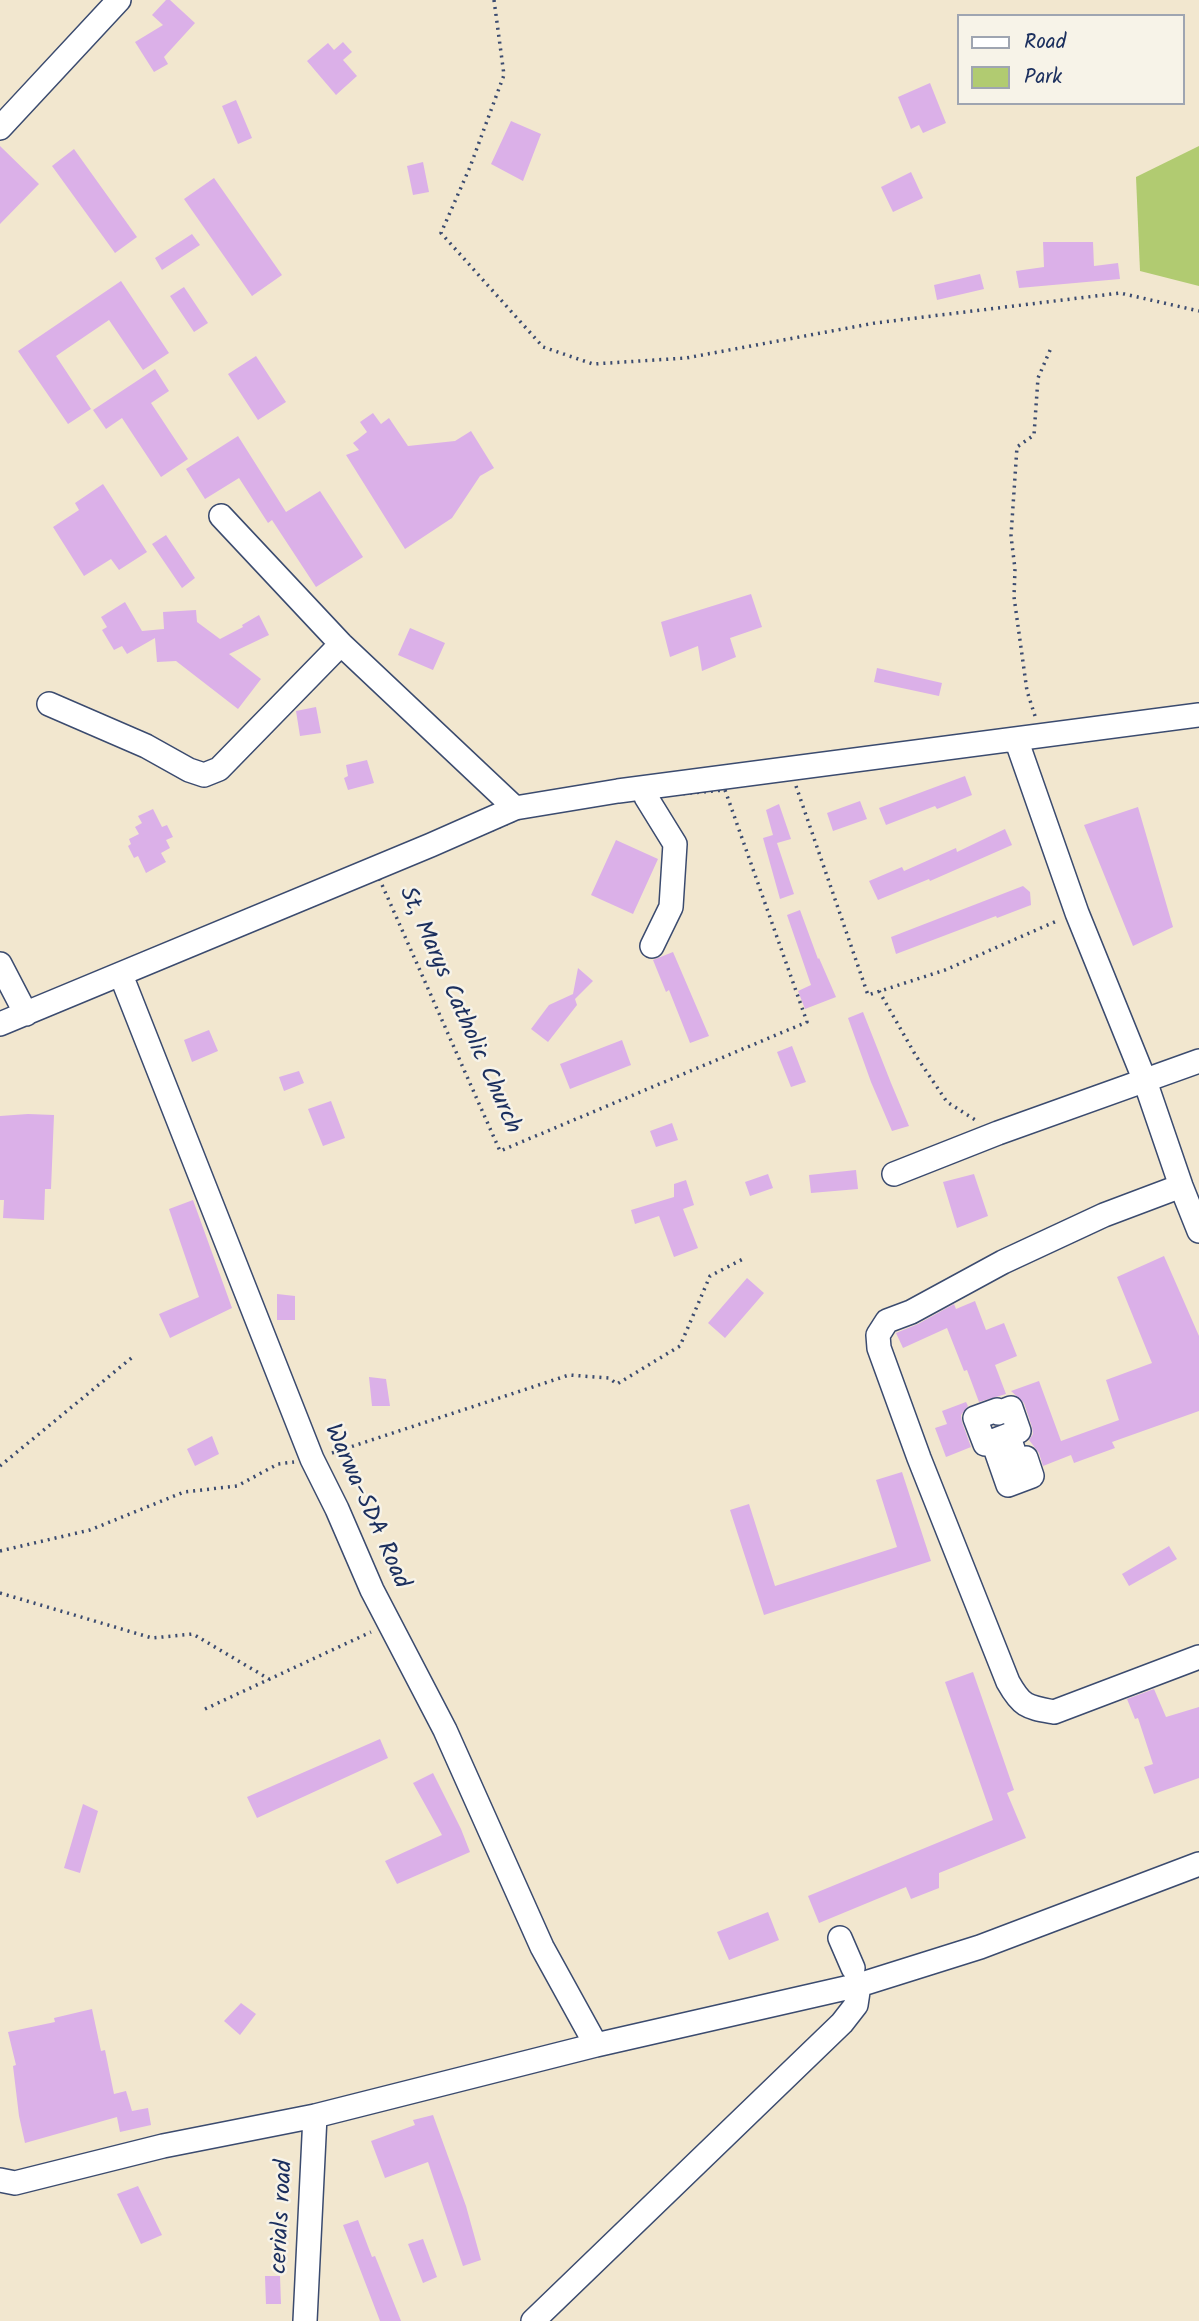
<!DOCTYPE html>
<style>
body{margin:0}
#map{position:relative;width:1199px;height:2321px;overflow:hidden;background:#f2e7cf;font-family:Kalam,sans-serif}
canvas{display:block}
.legend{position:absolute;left:957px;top:14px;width:228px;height:91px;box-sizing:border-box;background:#f7f3e8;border:2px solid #9fa5b1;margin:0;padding:9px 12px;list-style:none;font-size:21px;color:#1b2f5e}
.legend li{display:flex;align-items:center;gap:14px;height:35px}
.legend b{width:35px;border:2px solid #9fa5b1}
</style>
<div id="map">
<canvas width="1199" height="2321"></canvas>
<ul class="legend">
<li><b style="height:9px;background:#fff"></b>Road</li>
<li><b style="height:19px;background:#b1cb71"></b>Park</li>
</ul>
</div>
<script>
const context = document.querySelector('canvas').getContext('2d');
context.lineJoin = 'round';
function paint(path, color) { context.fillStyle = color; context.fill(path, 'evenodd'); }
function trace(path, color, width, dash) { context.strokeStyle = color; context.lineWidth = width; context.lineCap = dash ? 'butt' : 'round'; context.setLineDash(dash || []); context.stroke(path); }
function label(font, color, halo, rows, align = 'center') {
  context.font = font + ' Kalam,sans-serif'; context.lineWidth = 5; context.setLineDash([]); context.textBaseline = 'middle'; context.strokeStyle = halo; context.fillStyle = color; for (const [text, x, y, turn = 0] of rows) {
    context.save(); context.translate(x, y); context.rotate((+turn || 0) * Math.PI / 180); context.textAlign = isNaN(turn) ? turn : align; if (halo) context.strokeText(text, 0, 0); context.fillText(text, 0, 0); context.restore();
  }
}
const green = new Path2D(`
 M1199,146V286L1140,271L1136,177Z`);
const building = new Path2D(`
 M166,0H170L195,23L164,57L168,64L154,72L135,42L163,25L152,15Z
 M343,42L352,52L343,60L357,76L336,95L307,61L328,43L334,50Z
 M930,83L946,123L923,133L919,125L911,129L898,97Z
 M236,100L252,138L238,144L222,106Z
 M511,121L541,134L523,181L491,164Z
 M0,146L39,184L0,224Z
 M74,149L137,237L115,253L52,166Z
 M423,162L429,192L413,195L407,166Z
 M911,172L923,198L893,212L881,187Z
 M214,178L282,275L252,296L184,199Z
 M192,234L200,245L162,270L155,258Z
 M1043,242H1093L1094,266L1118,263L1120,279L1019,288L1016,271L1044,267Z
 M980,274L984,289L937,300L934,285Z
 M121,281L169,353L143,370L109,320L56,356L91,409L68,424L18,351Z
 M184,287L208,323L194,332L170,296Z
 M256,356L286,402L258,420L228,374Z
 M155,369L169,391L151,403L188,459L161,477L122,418L106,429L93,410Z
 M373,413L381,424L389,418L408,446L455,441L471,431L494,468L480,476L452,518L405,549L346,455L359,450L353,443L367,432L360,422Z
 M238,436L286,512L320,491L363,557L316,587L272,520L268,523L239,478L205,499L186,469Z
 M103,484L147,552L119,570L111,559L84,576L53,527L79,510L75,503Z
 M166,535L195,578L182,588L152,544Z
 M751,594L762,627L730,638L736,657L702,671L698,646L670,657L661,622Z
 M125,602L142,631L164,629L163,612L196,610L197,622L220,639L243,627L242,625L259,615L269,635L229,654L261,679L238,709L176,661L157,662L155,638L127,654L122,646L114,650L102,630L107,627L101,617Z
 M410,628L445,643L433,670L398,655Z
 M877,668L942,683L939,696L874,682Z
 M316,707L321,733L300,736L296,711Z
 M367,760L374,783L348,790L344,778L348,776L346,765Z
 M965,776L972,795L937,809L935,806L886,825L879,808Z
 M860,801L867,819L833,831L827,813Z
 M779,804L791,839L777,843L794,894L780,899L763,838L773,835L766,810Z
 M1138,807L1173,927L1133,946L1084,825Z
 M153,809L162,827L167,825L173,837L166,840L170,848L161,853L166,862L146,873L138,856L134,858L128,846L131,844L129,839L139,834L135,827L142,823L138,816Z
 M1005,829L1012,845L930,881L929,879L878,900L869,881L902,867L904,871L956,848L957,852Z
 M616,840L658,859L633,914L591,895Z
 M1023,886L1030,892L1031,905L997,918L996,916L896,954L891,937Z
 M800,910L818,959L819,958L836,997L805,1009L798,991L811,985L787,915Z
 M673,952L709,1036L690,1043L669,990L666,992L653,960Z
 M578,968L593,981L575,999L577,1005L548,1042L531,1029L549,1005L573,994Z
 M863,1012L891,1083L909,1126L892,1131L871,1082L848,1018Z
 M209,1030L218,1051L192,1062L184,1040Z
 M622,1040L631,1065L570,1089L560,1064Z
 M792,1046L806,1082L791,1087L777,1052Z
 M299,1071L304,1083L284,1091L279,1077Z
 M331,1101L345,1138L323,1146L308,1109Z
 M28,1114L54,1115L51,1189H45L44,1220L3,1218L4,1200H0V1116Z
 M672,1123L678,1140L656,1147L650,1131Z
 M856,1170L858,1189L811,1193L809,1175Z
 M768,1174L773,1188L750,1196L745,1182Z
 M974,1174L988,1216L957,1228L943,1182Z
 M686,1180L694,1205L683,1209L698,1248L674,1257L659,1216L635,1224L631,1210L674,1197V1184Z
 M193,1200L232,1308L170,1338L159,1314L199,1297L169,1209Z
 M1164,1256L1199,1336V1411L1112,1442L1115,1448L1074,1463L1071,1455L1043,1466L1039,1453L1029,1440L1033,1434L1032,1427L1024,1403L1011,1391L1039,1381L1061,1441L1119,1420L1106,1380L1152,1363L1117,1277Z
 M747,1278L764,1293L725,1338L708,1323Z
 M277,1294L295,1296V1320H277Z
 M975,1301L986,1330L1004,1323L1017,1356L995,1365L1006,1394L979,1402L967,1370L964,1371L947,1328L903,1348L896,1333L918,1324L954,1304L956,1309Z
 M369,1377L386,1379L390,1406H372Z
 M966,1402L968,1406L961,1415L962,1422L971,1447L946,1457L935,1428L947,1424L942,1411Z
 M212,1436L219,1454L195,1466L187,1449Z
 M902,1472L931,1561L764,1615L730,1510L749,1504L775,1586L897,1547L876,1480Z
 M1169,1546L1177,1559L1129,1586L1122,1574Z
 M973,1672L1014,1790L1007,1793L1026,1838L939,1873V1888L911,1899L906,1887L819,1923L808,1896L993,1820L945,1682Z
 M1154,1689L1166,1717L1199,1707V1778L1154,1794L1144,1767L1153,1764L1138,1718L1135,1719L1127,1699Z
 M380,1739L388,1758L257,1818L247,1797Z
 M433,1773L461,1829L470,1852L397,1884L385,1861L442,1835L413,1783Z
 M83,1804L98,1811L80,1873L64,1868Z
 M768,1912L779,1940L729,1960L717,1932Z
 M241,2003L256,2014L240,2035L224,2021Z
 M92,2009L101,2051L105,2050L114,2094L126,2091L132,2111L148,2108L151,2125L120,2132L117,2117L25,2143L19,2116L13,2066L16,2065L8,2032L55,2022L54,2018Z
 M433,2115L466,2206L481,2260L463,2266L428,2162L385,2178L371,2141L415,2125L413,2120Z
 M138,2186L162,2235L141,2244L117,2194Z
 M358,2220L372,2257L375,2256L401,2321H380L343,2225Z
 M423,2239L437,2277L423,2283L408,2244Z
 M265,2276H280L281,2304H266Z`);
const path = new Path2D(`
 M494,0L504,75L470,167L441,233L543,347L593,364L686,358L875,323L1120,293L1199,311
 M1035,716L1027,691L1014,597L1015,569L1011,536L1017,447L1034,435L1038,378L1051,348
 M796,786L868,995L945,970L1059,920
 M725,790L807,1022L500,1151L379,878L551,805Z
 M879,991L916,1056L947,1102L977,1121
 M332,1453L569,1375L609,1378L617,1384L680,1346L710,1276L743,1259
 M0,1466L135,1355
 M0,1551L90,1530L184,1492L237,1486L278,1464L294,1462
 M0,1593L152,1638L193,1634L269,1679
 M205,1709L371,1632`);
const minor = new Path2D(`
 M0,128L119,0
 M221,516L341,644L515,808
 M49,704L146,746L189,770L204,775L219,769L341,644
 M1016,739L1077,913L1145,1081L1181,1186L1199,1231
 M646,797L675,844L671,907L652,946
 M0,964L26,1014
 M121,975L312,1459L337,1509L372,1590L445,1730L542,1947L596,2045
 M0,1024L431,845L515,808L618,791L1199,715
 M894,1174L998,1133L1199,1061
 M1181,1186L1104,1215L1003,1262L911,1312L887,1321L878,1335L879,1348L919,1458L1008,1682C1022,1707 1027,1707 1054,1712L1199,1657
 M1011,1408L1019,1431L985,1444L975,1418L997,1410L998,1413Z
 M1010,1440L1017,1461L1026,1458L1032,1476L1008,1485L994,1445Z
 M840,1938L853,1968
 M0,2180L15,2183L163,2146L315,2116L596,2045L859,1985L980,1947L1199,1864
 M305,2321L315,2116
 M533,2321L842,2023L856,2005L859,1985`);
const streetNames = [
 ["St, Marys Catholic Church",458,1011,66],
 ["Warwa-SDA Road",365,1507,66],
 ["cerials road",284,2217,-87]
];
paint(green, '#b1cb71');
paint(building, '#dbb0e8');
trace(minor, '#3b4b6f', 26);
trace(path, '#3b4b6f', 3.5, [2, 5]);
trace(minor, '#fff', 23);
label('24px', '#1b2f5e', '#f7f3e8', streetNames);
</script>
